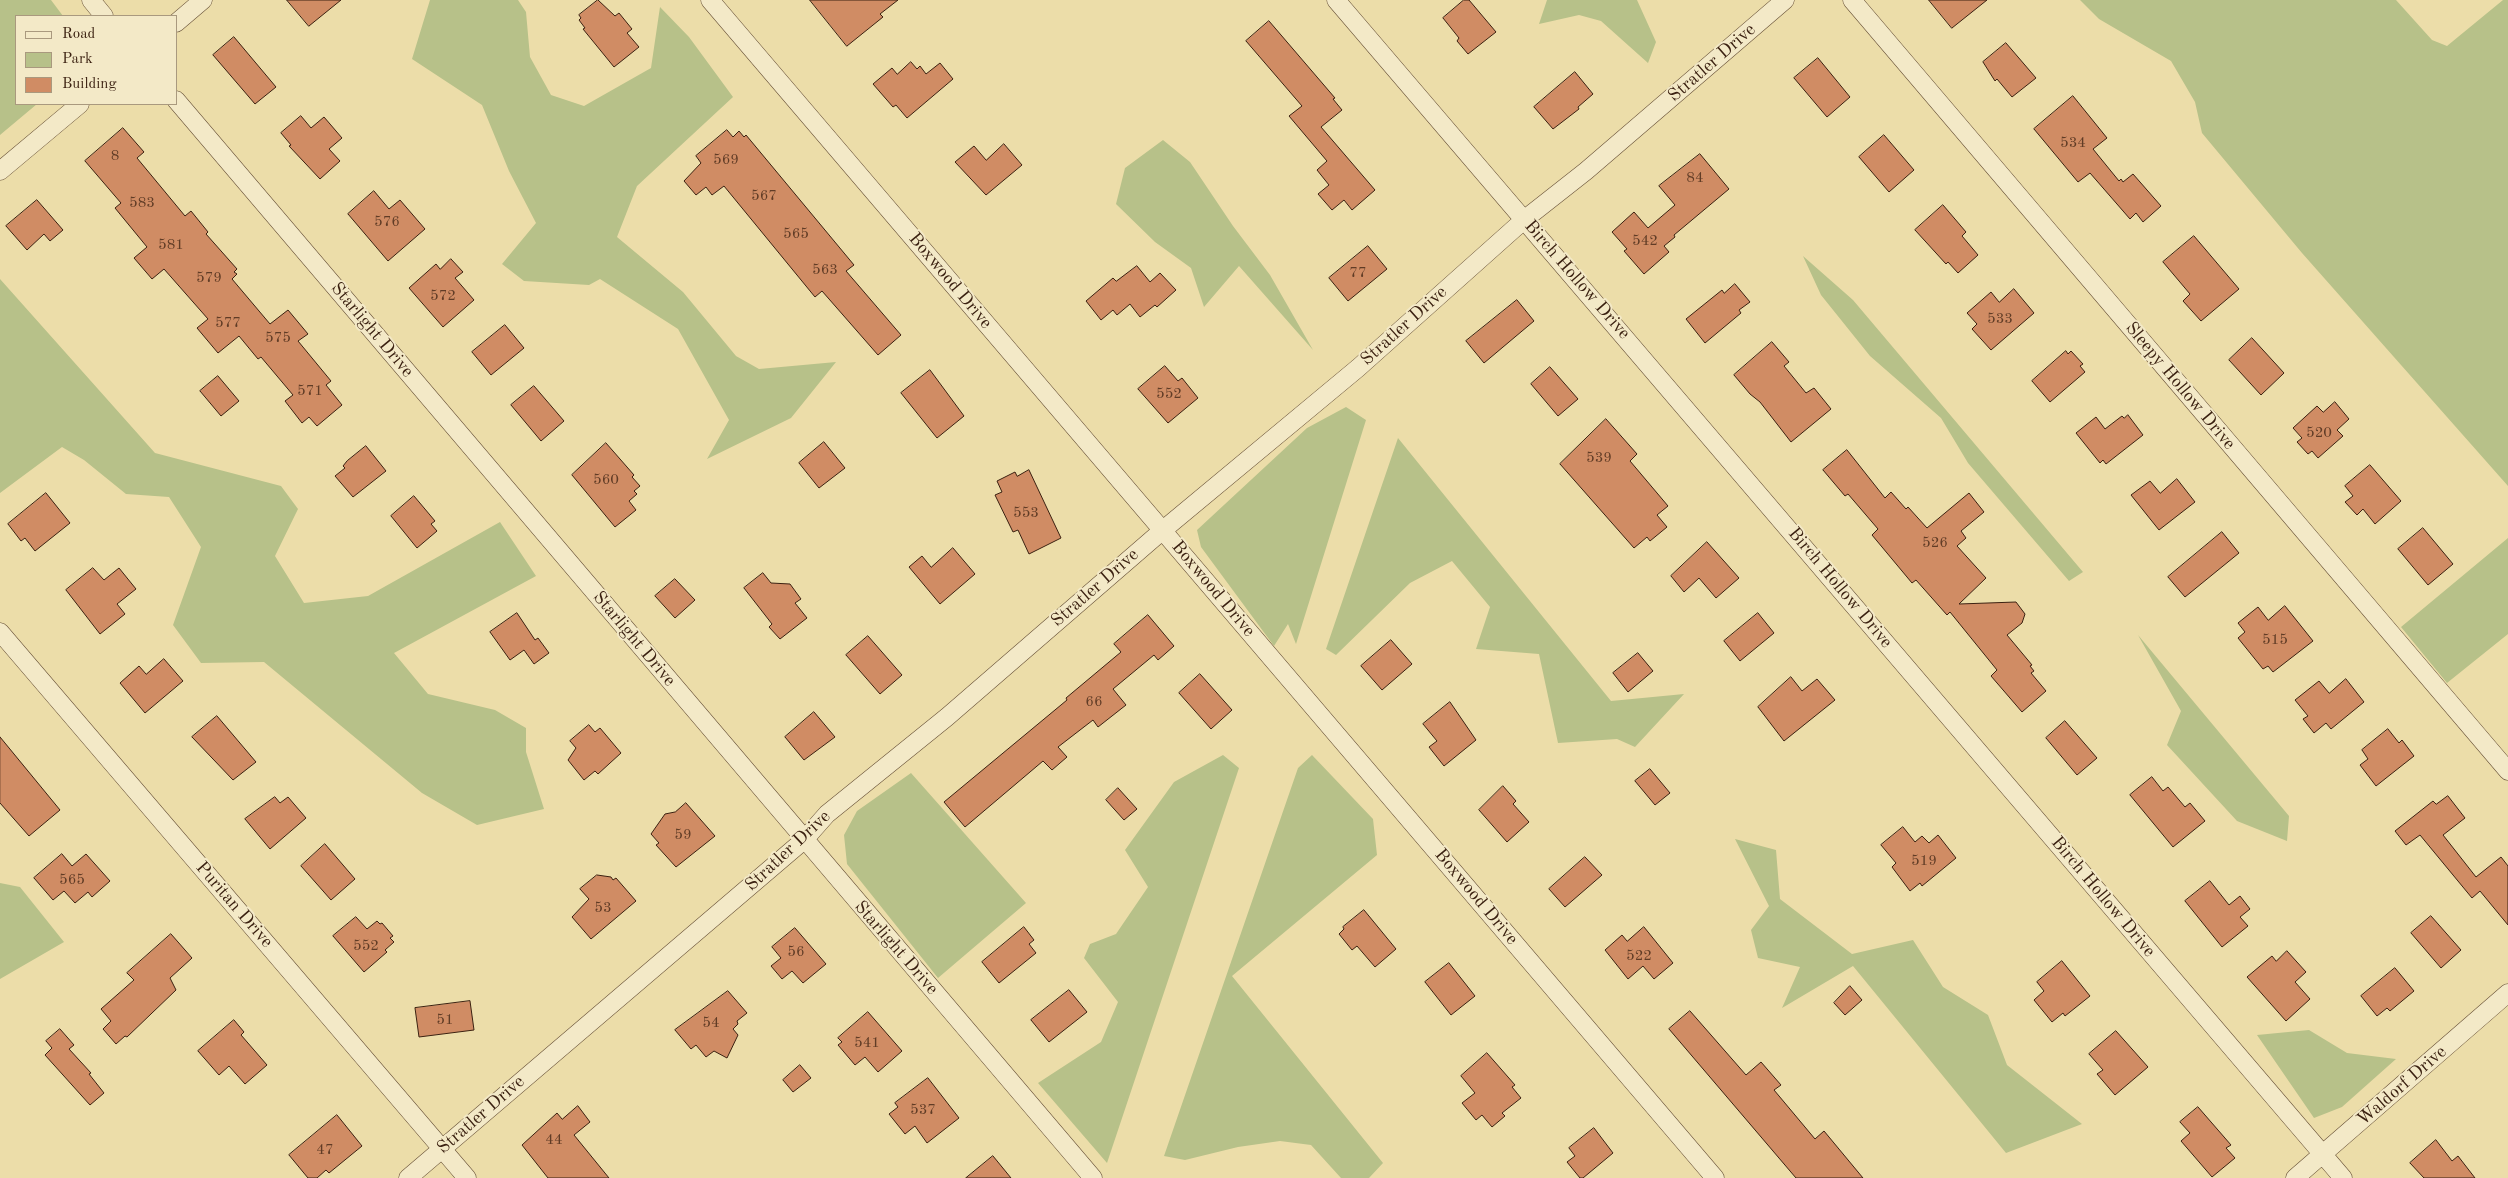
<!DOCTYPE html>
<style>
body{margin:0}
#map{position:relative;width:2508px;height:1178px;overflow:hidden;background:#ecdda9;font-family:"Old Standard TT",serif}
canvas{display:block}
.legend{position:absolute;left:15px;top:15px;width:162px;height:90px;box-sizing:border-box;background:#f3e9c7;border:1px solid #a9997e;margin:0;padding:6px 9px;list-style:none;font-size:15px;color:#3b2111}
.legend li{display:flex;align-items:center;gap:10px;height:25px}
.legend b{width:25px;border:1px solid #a9997e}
</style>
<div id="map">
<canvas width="2508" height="1178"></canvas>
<ul class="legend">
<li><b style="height:6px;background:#f3e9c7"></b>Road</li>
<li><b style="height:14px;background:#b7c189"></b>Park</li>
<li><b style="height:14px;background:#d08c64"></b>Building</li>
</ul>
</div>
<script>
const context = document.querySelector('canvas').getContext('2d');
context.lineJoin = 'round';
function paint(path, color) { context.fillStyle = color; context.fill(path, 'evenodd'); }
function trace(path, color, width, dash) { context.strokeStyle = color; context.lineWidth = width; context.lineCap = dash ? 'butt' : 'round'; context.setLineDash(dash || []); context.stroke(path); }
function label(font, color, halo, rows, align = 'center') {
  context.font = font + ' "Old Standard TT",serif'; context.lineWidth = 4; context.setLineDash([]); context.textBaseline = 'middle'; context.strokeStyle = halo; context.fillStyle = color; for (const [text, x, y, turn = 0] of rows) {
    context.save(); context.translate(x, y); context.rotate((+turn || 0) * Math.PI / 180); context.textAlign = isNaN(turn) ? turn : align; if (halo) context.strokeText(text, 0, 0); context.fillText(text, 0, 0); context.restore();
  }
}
const green = new Path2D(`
 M0,0H51L63,16H16V104H37L0,135Z
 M430,0H518L526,12L530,57L551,95L584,106L651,68L660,7L689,37L733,97L637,186L617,237L683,292L736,356L759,369L836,362L791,418L707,459L729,420L678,329L600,279L589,285L524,281L502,264L536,223L509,171L482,105L412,59Z
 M1547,0H1637L1656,42L1648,63L1601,21L1579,15L1539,24Z
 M2080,0H2396L2432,40L2447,46L2503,0H2508V486L2302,253L2202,133L2195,102L2171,61L2099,19Z
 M1163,140L1190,162L1233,226L1270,275L1313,350L1239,266L1204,307L1191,268L1155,242L1116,204L1125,168Z
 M1803,256L1853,300L2083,572L2069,581L1968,463L1941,418L1870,356L1821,295Z
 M0,279L155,453L281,486L298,509L275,556L304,603L368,596L500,522L536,576L394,653L428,694L495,710L526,728V752L544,809L477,825L422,793L264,662L201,663L173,625L201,547L169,497L126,494L84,460L62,447L0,493Z
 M1346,407L1366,420L1296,644L1288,624L1274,646L1201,547L1197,530L1307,428Z
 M1398,438L1611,701L1684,694L1635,747L1617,739L1558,743L1539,654L1476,649L1490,607L1452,561L1410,583L1336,655L1326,649Z
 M2508,538V634L2447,683L2401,627Z
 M2138,635L2289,816L2287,841L2237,821L2167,745L2181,711Z
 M1223,755L1239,768L1107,1163L1038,1083L1101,1042L1118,1002L1084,958L1090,944L1116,934L1148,887L1125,850L1174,782Z
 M1312,755L1373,819L1377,855L1232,976L1383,1163L1369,1178H1341L1311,1145L1280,1141L1238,1147L1185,1160L1164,1156L1298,768Z
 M911,773L1026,903L938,978L847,864L844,835L857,811Z
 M1735,839L1776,850L1780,899L1852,954L1913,940L1943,987L1988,1015L2007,1065L2082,1124L2006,1153L1853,966L1782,1008L1800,967L1758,958L1751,930L1769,906Z
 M0,883L20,887L64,942L0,979Z
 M2309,1030L2347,1053L2396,1059L2342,1107L2314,1118L2257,1035Z`);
const building = new Path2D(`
 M287,0H341L309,26Z
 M598,0L615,16L619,13L632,29L627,33L639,47L614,67L583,29L585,28L579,20L581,18L579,15Z
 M810,0H898L880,14L883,17L847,46Z
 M1464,0H1469L1496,32L1468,54L1457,41L1459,38L1443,18Z
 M1929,0H1987L1952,28Z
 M1269,21L1335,98L1333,99L1342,110L1321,127L1375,190L1352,210L1344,200L1332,210L1318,194L1329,185L1317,170L1327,161L1289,116L1302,106L1246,41Z
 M234,37L276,87L255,104L213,55Z
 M2006,43L2036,78L2012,97L1997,79L1995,81L1983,62Z
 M1818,58L1850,97L1827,117L1794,78Z
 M911,62L917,69L920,66L926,74L940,63L953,79L907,118L896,105L893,107L873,84L892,68L897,74Z
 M1575,72L1593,94L1578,107L1579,109L1553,129L1534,107Z
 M2073,96L2107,138L2093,149L2119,181L2121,179L2123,182L2133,174L2161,206L2143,222L2136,213L2130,219L2090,173L2078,182L2034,129Z
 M301,116L311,128L324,117L342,138L329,149L340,161L320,179L289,146L291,145L281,133Z
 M123,128L144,152L137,158L185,216L191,211L208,232L206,234L237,269L234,272L237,274L232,279L270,324L288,310L308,334L298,341L331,381L326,385L342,405L317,426L309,417L302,423L285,401L293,395L261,357L258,359L239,336L218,353L197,328L208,319L164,269L152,279L134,258L147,247L115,208L121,203L85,161Z
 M727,130L733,137L739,131L744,137L746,135L854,265L846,271L901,335L878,355L822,291L815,297L724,186L712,195L706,187L696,195L684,181L701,163L696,156Z
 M1884,135L1914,170L1889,192L1859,157Z
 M1004,144L1022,165L986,195L955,162L974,146L986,160Z
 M1700,154L1729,189L1674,235L1675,237L1664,246L1669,252L1644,274L1624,251L1627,249L1612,232L1634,212L1648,228L1675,205L1659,186Z
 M374,191L389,209L400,200L425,229L388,261L348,214Z
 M37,200L63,230L50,241L44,234L27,250L6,226Z
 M1943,205L1966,232L1962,236L1978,255L1958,273L1948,262L1946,264L1915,230Z
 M2194,236L2239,289L2201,321L2183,301L2190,294L2163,262Z
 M1368,246L1387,269L1348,301L1329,278Z
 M451,259L463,272L455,278L474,300L443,327L409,288L436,264L440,269Z
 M1137,266L1150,282L1160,273L1176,290L1157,307L1155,305L1140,317L1130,304L1117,315L1113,310L1101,320L1086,301L1113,278L1116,281Z
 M1735,284L1750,302L1739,310L1741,313L1705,343L1686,319L1722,290L1724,293Z
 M2014,289L2034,313L1991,350L1972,329L1977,324L1967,313L1991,292L1999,302Z
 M1517,300L1534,321L1484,363L1466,341Z
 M505,325L524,348L491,375L472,352Z
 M2252,338L2284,373L2261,395L2229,360Z
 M1772,342L1789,362L1784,366L1806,393L1814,388L1831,409L1791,442L1760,402L1750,394L1734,375Z
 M2066,351L2068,354L2071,351L2083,364L2080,366L2085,372L2050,402L2032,381Z
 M1165,366L1178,381L1182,378L1198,398L1168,423L1138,389Z
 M1550,367L1578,399L1558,416L1531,384Z
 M930,370L964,416L937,438L901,393Z
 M218,376L239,401L221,416L200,391Z
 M534,386L564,421L541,441L511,405Z
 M2335,402L2349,419L2337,430L2343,436L2318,458L2312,451L2308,454L2297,442L2302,438L2293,428L2317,406L2323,412Z
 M2128,415L2143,435L2106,464L2103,460L2100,463L2076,433L2096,417L2105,429L2122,416L2124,418Z
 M1606,419L1637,454L1630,461L1668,506L1657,515L1667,527L1650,541L1647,537L1634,548L1560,464Z
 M824,442L845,468L819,488L799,463Z
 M606,443L634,475L632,477L640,486L634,491L637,494L629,501L636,510L615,527L572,475Z
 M366,446L386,471L353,497L335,476L345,468L343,466L347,461Z
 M1847,450L1885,498L1891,492L1906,509L1908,507L1927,528L1969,493L1984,512L1961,531L1966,538L1957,546L1986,578L1959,604L2016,602L2025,614L2022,623L2007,635L2032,665L2030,666L2034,671L2031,673L2046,691L2022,712L1991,676L1997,670L1950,612L1947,615L1916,580L1912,583L1872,535L1878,529L1848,494L1845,496L1823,470Z
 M2370,465L2401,501L2375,524L2363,509L2357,515L2345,502L2353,496L2345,486Z
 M1029,470L1061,538L1029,554L1018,530L1013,532L995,495L1002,492L997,481L1015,472L1017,476Z
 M2177,479L2195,502L2159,530L2131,495L2150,481L2160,493Z
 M46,493L70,523L35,551L25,538L21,541L8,524Z
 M414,496L435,521L431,524L437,531L417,548L391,516Z
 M2423,528L2453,564L2428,585L2398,549Z
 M2222,532L2239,553L2185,597L2168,577Z
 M1707,542L1739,578L1716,598L1699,578L1684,592L1671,576Z
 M953,548L975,574L940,604L909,567L922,556L931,567Z
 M93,568L104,580L119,568L136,589L117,604L125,614L100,634L66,590Z
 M763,573L771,583L790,584L801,599L795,603L807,618L780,639L769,627L772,624L744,588Z
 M675,579L695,600L675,618L655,596Z
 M2285,606L2313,641L2273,672L2268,666L2263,669L2238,638L2245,632L2238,623L2258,607L2268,620Z
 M517,613L535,640L538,638L549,653L534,664L524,650L510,660L490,632Z
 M1758,613L1774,633L1740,661L1724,641Z
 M1148,615L1174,646L1158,660L1154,655L1113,689L1126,705L1098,727L1093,720L1058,747L1067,757L1052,770L1043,761L965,827L944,802L1067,700L1066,698L1121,652L1114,644Z
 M868,636L902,675L880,694L846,655Z
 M1391,640L1412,664L1382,690L1361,666Z
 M1638,653L1653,671L1628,692L1613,673Z
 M164,659L183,681L145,713L120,683L139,666L146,674Z
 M1200,674L1232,710L1211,729L1179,693Z
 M1791,677L1802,691L1817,679L1835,700L1784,741L1758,707Z
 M2346,679L2364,702L2331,729L2326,723L2314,733L2303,719L2308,716L2295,700L2319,681L2329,693Z
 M1450,702L1476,740L1444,766L1429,747L1437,741L1423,724Z
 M814,712L835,737L804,760L785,737Z
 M217,716L256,762L233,780L192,737Z
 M2065,721L2097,758L2077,775L2046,738Z
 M589,725L595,732L600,728L621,753L598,774L595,771L584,780L568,760L576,748L570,741Z
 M2388,729L2399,743L2402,740L2414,756L2376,786L2360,765L2368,759L2362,750Z
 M0,737L60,810L29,836L0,803Z
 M1650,769L1670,793L1655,805L1635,781Z
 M2152,777L2163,791L2168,787L2185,807L2190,803L2205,821L2173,847L2130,795Z
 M1503,786L1516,801L1513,804L1529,822L1507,842L1479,810Z
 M1118,788L1137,809L1124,820L1106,800Z
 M2448,796L2465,818L2443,835L2476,877L2501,857L2508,866V925L2480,891L2472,898L2420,835L2406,845L2395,831L2433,801L2436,804Z
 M275,797L280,803L288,797L306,818L270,849L245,819Z
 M686,803L715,836L676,867L656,845L659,843L651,834L665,814L675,812Z
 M1903,827L1915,842L1922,836L1929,843L1938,835L1956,858L1922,886L1920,883L1910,891L1892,867L1896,863L1881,845Z
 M325,844L355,879L331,900L301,866Z
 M62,854L72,866L86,854L110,881L92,897L88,892L75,903L64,891L53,900L34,878Z
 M1585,857L1602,875L1565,907L1549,889Z
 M597,875L611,877L613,880L616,878L636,901L591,939L572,917L589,899L580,889Z
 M2210,881L2229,905L2240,896L2250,909L2240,917L2248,926L2222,947L2185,901Z
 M1364,910L1396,949L1375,967L1357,946L1352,950L1339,934L1344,929L1343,927Z
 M2431,916L2461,950L2441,968L2411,933Z
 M356,917L367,929L377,921L380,924L382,923L393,936L390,938L394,942L385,950L387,952L364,972L333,936Z
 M1024,927L1034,940L1029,944L1036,953L999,983L982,962Z
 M1644,927L1673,963L1654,979L1643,966L1628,979L1605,950L1622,935L1627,941Z
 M795,928L826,964L803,983L792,971L782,979L771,966L781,958L772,947Z
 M171,934L192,958L170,978L176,990L127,1037L125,1036L116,1044L103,1029L111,1021L101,1009L134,980L127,973Z
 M2287,951L2306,972L2295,982L2310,999L2286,1021L2247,977L2272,956L2276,961Z
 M2062,961L2090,996L2065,1016L2063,1013L2052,1022L2034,1000L2044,991L2037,982Z
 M1449,963L1475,996L1451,1015L1425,982Z
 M2395,968L2414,991L2390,1011L2387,1008L2377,1016L2361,996Z
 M1850,986L1862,1000L1845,1015L1834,1003Z
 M1069,990L1087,1012L1049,1042L1031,1020Z
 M728,991L747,1013L737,1021L738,1024L733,1029L738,1035L727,1058L714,1051L706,1057L696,1045L691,1049L675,1030Z
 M470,1001L474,1030L419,1037L415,1008Z
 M1690,1011L1746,1075L1761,1062L1781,1085L1774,1090L1815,1139L1824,1131L1863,1178H1796L1669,1029Z
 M868,1012L902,1051L878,1072L865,1057L855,1065L838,1045L842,1042L838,1038Z
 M234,1020L244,1032L241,1035L267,1065L245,1084L229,1066L219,1075L198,1051Z
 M60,1029L74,1045L69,1049L91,1073L89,1074L104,1093L90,1105L45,1055L52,1048L46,1041Z
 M2116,1031L2148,1067L2115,1095L2097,1074L2103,1070L2089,1054Z
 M1487,1053L1515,1085L1512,1087L1521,1098L1502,1113L1505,1116L1492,1127L1482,1115L1476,1120L1462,1103L1475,1093L1461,1076Z
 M800,1065L811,1078L793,1092L783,1080Z
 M928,1078L959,1118L927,1143L915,1126L905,1134L889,1114L898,1107L895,1103Z
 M578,1106L590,1122L574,1135L609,1178H548L522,1145L557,1113L562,1119Z
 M2198,1107L2231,1145L2226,1148L2235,1158L2212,1177L2181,1141L2190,1133L2180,1122Z
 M337,1115L362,1146L329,1173L326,1170L317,1178H308L289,1155Z
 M1594,1128L1613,1153L1583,1178H1580L1567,1162L1575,1156L1569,1148Z
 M2436,1140L2452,1161L2458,1156L2475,1178H2424L2410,1163Z
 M993,1156L1011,1178H966Z`);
const street = new Path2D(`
 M91,0L104,16
 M710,0L1715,1178
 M1336,0L2343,1178
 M1852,0L2508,771
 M176,23L203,0
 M176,100L1093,1178
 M0,171L80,104
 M0,632L467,1178
 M408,1178L804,840L827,814L947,717L1163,530L1358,368L1525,219L1586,171L1785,0
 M2295,1178L2508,993`);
const numberNames = [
 ["534",2073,143],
 ["8",115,156],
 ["569",726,160],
 ["84",1695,178],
 ["567",764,196],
 ["583",142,203],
 ["576",387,222],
 ["565",796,234],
 ["542",1645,241],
 ["581",171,245],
 ["563",825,270],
 ["77",1358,273],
 ["579",209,278],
 ["572",443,296],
 ["533",2000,319],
 ["577",228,323],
 ["575",278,338],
 ["571",310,391],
 ["552",1169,394],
 ["520",2319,433],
 ["539",1599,458],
 ["560",606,480],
 ["553",1026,513],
 ["526",1935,543],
 ["515",2275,640],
 ["66",1094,702],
 ["59",683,835],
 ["519",1924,861],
 ["565",72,880],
 ["53",603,908],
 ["552",366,946],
 ["56",796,952],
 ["522",1639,956],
 ["51",445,1020],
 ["54",711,1023],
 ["541",867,1043],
 ["537",923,1110],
 ["44",554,1140],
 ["47",325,1150]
];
const streetNames = [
 ["Stratler Drive",1712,63,-41],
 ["Birch Hollow Drive",1577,280,49],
 ["Boxwood Drive",950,281,50],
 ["Stratler Drive",1404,326,-42],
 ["Starlight Drive",372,330,50],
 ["Sleepy Hollow Drive",2180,386,50],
 ["Stratler Drive",1095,588,-41],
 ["Birch Hollow Drive",1840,588,50],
 ["Boxwood Drive",1213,589,50],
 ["Starlight Drive",634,639,50],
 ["Stratler Drive",788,851,-43],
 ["Boxwood Drive",1476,897,50],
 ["Birch Hollow Drive",2103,897,50],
 ["Puritan Drive",234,905,49],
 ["Starlight Drive",896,948,49],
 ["Waldorf Drive",2402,1086,-41],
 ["Stratler Drive",481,1115,-41]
];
paint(green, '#b7c189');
paint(building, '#d08c64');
trace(building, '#3b2111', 1);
trace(street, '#675037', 19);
trace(street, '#f3e9c7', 18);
label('15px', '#603c26', null, numberNames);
label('18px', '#3b2111', '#f3e9c7', streetNames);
</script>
